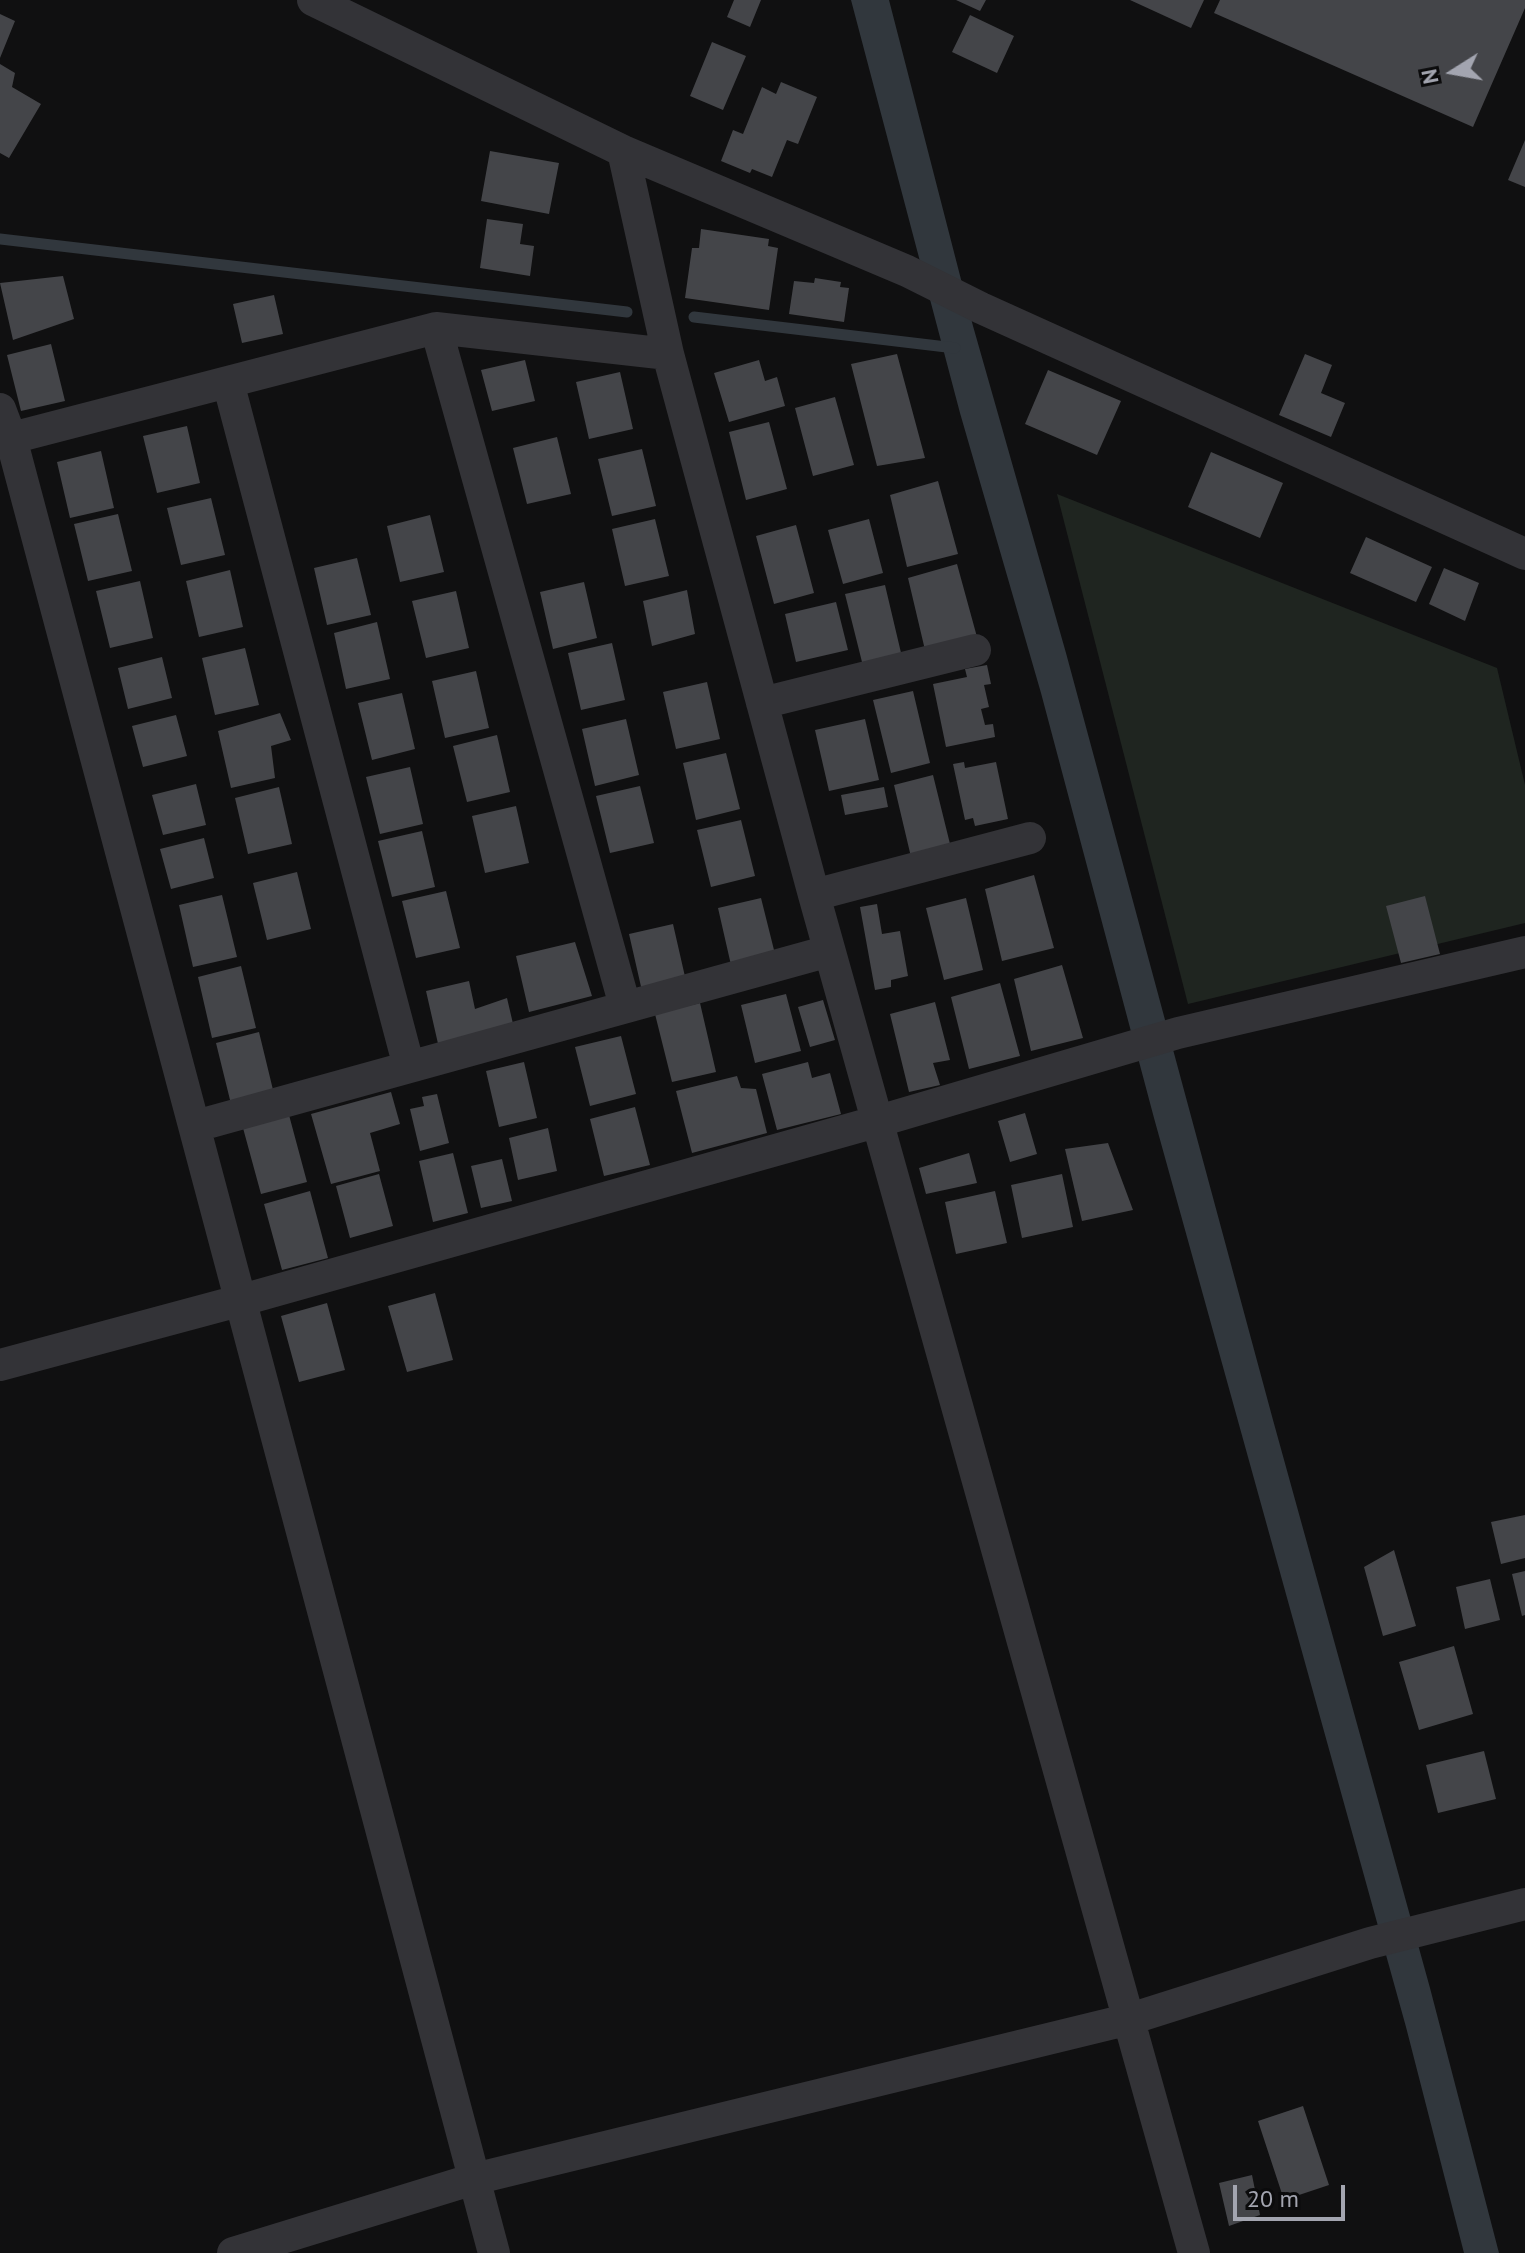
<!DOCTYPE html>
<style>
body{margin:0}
#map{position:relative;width:1525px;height:2253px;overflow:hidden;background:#101011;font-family:"PT Sans",sans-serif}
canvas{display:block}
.north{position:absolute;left:1413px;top:32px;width:80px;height:80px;-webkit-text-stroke:6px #0b0b0c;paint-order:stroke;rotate:259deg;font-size:22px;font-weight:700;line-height:32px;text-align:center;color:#a3a5b0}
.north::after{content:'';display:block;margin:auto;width:28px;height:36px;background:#a3a5b0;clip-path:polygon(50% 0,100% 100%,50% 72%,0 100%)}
.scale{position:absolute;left:1233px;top:2185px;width:112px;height:36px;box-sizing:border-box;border:4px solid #a3a5b0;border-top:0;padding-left:10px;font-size:24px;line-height:28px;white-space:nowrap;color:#a3a5b0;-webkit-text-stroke:6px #0b0b0c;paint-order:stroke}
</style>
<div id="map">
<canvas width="1525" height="2253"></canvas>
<div class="north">N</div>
<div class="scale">20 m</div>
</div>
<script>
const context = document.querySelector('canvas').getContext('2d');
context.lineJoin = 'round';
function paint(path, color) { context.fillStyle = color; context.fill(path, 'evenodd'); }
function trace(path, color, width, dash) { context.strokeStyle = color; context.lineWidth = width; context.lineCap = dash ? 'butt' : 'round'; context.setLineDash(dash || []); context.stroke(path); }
const green = new Path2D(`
 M1057,494L1497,668L1525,785V923L1188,1004Z`);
const water = new Path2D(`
 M851,0H889L973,326L1066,653L1273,1420L1430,1988L1499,2253H1464L1406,2027L1154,1118L1041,693L960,413Z`);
const stream = new Path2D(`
 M0,239L627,312
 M694,317L955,348`);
const building = new Path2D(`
 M734,0H761L750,27L727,17Z
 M956,0H986L980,11Z
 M1130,0H1204L1191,28Z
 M1220,0H1525V8L1473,127L1214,13Z
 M0,14L15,21L0,58Z
 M970,15L1014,36L997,73L952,52Z
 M712,42L746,56L723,110L690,96Z
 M0,64L15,73L12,87L41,104L9,158L0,153Z
 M781,82L817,97L798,144L787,140L772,177L752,169L750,173L721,161L733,130L743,134L762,87L776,94Z
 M1525,140V187L1508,180Z
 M490,151L559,163L549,214L481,201Z
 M487,219L523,224L520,244L534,246L530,276L480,268Z
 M701,229L769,239L768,246L778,248L769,310L685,298L692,248H699Z
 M63,276L74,319L13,340L0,283Z
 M815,278L841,282L840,287L849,288L844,322L789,314L794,281L814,283Z
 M274,295L283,334L242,343L233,304Z
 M51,344L65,401L21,411L7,355Z
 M897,354L925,458L877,466L851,364Z
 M1305,354L1332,365L1321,393L1345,403L1331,437L1279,415Z
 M525,360L535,401L492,411L481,370Z
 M759,360L765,381L777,377L785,406L729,422L714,373Z
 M1048,370L1121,401L1097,455L1025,424Z
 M620,372L633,429L589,439L576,382Z
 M835,397L854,465L813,476L795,408Z
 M769,422L787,489L746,500L729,432Z
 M187,426L200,483L157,493L143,436Z
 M557,437L571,494L527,504L513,448Z
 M642,449L656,506L612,516L598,459Z
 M101,451L114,508L70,518L57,462Z
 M1211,452L1283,483L1260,538L1188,507Z
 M938,481L958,554L907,567L890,495Z
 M211,498L225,555L181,565L167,508Z
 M118,514L132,571L88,581L74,524Z
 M430,515L444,572L400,582L387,526Z
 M655,519L669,576L625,586L612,529Z
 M869,519L883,573L843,584L828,530Z
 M796,525L814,593L774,604L756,536Z
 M1366,537L1432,567L1416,602L1350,573Z
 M357,558L371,615L327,625L314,568Z
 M957,564L977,637L925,650L908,578Z
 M1444,568L1479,583L1465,621L1429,604Z
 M230,570L243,627L199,637L186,581Z
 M140,581L153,638L110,648L96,591Z
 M584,582L597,638L553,649L540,592Z
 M885,585L902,657L863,666L845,594Z
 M687,590L695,634L652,646L643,601Z
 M456,591L469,648L426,658L412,601Z
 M836,602L848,650L796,662L785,614Z
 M377,622L390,679L346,689L334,633Z
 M612,643L625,700L581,710L568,653Z
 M245,648L259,705L215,715L202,658Z
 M162,657L172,698L128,709L118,668Z
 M987,665L991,684L984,685L989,707L981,709L985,725L993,724L995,737L946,747L933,684L967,677L965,669Z
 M476,671L489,728L445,738L432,681Z
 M707,682L720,739L676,749L663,692Z
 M913,691L930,763L891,773L873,700Z
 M402,693L415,749L372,760L358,703Z
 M280,713L291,740L271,746L275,778L231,788L218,731Z
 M176,715L187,756L143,767L132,726Z
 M626,719L639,775L595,786L582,729Z
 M865,719L879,780L829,791L815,730Z
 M497,735L510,792L467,802L453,746Z
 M726,753L740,809L696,820L683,763Z
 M964,762L965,768L996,762L1008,819L975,826L973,818L965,820L953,764Z
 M410,767L423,824L380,834L366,777Z
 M933,775L951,848L911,857L894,785Z
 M196,784L206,825L163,835L152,795Z
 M640,786L654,843L610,853L596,796Z
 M279,787L292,844L248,854L235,798Z
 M884,787L888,807L845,815L841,795Z
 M516,806L529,863L485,873L472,816Z
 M741,820L755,876L711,887L697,830Z
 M422,831L435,887L392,897L378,841Z
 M204,838L214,878L171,889L160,849Z
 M297,872L311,929L267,940L253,883Z
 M1034,875L1054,948L1002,961L985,889Z
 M446,891L460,948L416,958L402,901Z
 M222,895L237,957L193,967L179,905Z
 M1425,896L1440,954L1401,963L1386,906Z
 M761,898L775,954L731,965L718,908Z
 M966,898L983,970L944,980L926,908Z
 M877,904L882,934L900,931L908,976L891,980V987L875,990L860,907Z
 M673,924L686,981L642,991L629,934Z
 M575,942L592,996L529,1012L516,956Z
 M1062,965L1083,1038L1031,1051L1014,979Z
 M241,966L256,1028L212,1038L198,977Z
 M469,981L475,1009L507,998L514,1028L439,1048L426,991Z
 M1000,983L1020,1056L969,1069L951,997Z
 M786,994L801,1051L755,1063L741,1005Z
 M823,1000L835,1040L810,1047L798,1007Z
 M935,1002L950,1060L933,1063L940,1085L909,1092L890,1014Z
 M700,1003L716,1072L672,1082L655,1014Z
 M259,1032L274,1094L231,1104L216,1043Z
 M621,1036L636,1094L590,1106L575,1047Z
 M524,1062L537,1118L499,1127L486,1071Z
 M808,1062L812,1078L830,1073L841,1114L777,1130L762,1074Z
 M737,1076L741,1088L756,1089L767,1133L692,1153L676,1091Z
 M391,1092L400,1124L370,1133L380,1171L331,1184L311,1114Z
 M437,1094L449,1143L420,1151L410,1109L424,1106L422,1097Z
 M635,1107L650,1165L604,1176L590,1119Z
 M1025,1113L1037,1154L1010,1162L998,1121Z
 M289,1115L307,1182L261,1194L243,1128Z
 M548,1128L557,1171L518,1180L509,1138Z
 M1108,1143L1133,1210L1082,1221L1065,1149Z
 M453,1153L468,1213L433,1222L419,1161Z
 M969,1153L977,1183L926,1194L919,1168Z
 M502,1159L512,1201L481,1208L471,1166Z
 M379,1174L393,1226L350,1238L336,1186Z
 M1062,1174L1073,1227L1022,1238L1011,1185Z
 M310,1191L328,1258L282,1270L264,1204Z
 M995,1191L1007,1243L956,1254L945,1202Z
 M435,1293L453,1360L407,1372L388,1306Z
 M327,1303L345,1370L299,1382L281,1316Z
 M1525,1515V1558L1501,1564L1491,1522Z
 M1394,1550L1416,1626L1383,1636L1364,1567Z
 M1525,1571V1615L1522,1616L1512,1574Z
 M1490,1579L1500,1620L1465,1629L1456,1587Z
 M1454,1646L1473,1714L1419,1730L1399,1662Z
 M1484,1751L1496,1799L1438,1813L1426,1765Z
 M1303,2106L1329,2185L1284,2200L1258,2121Z
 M1252,2175L1260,2215L1229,2226L1219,2183Z`);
const street = new Path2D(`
 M313,0L623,151L907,271L981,308L1525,554
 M623,151L668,354L814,895L1194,2253
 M436,328L625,1006
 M228,382L409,1067
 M0,409L11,438L494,2253
 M0,441L436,328L668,354
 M762,703L975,650
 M814,895L1030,838
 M196,1126L829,951
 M0,1365L242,1300L879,1121L1178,1033L1525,952
 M233,2253L474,2179L1130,2019L1370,1943L1525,1904`);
paint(green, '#1f2520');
paint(water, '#31373d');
trace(stream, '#31373d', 11);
paint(building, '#444549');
trace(street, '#333337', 32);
</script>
